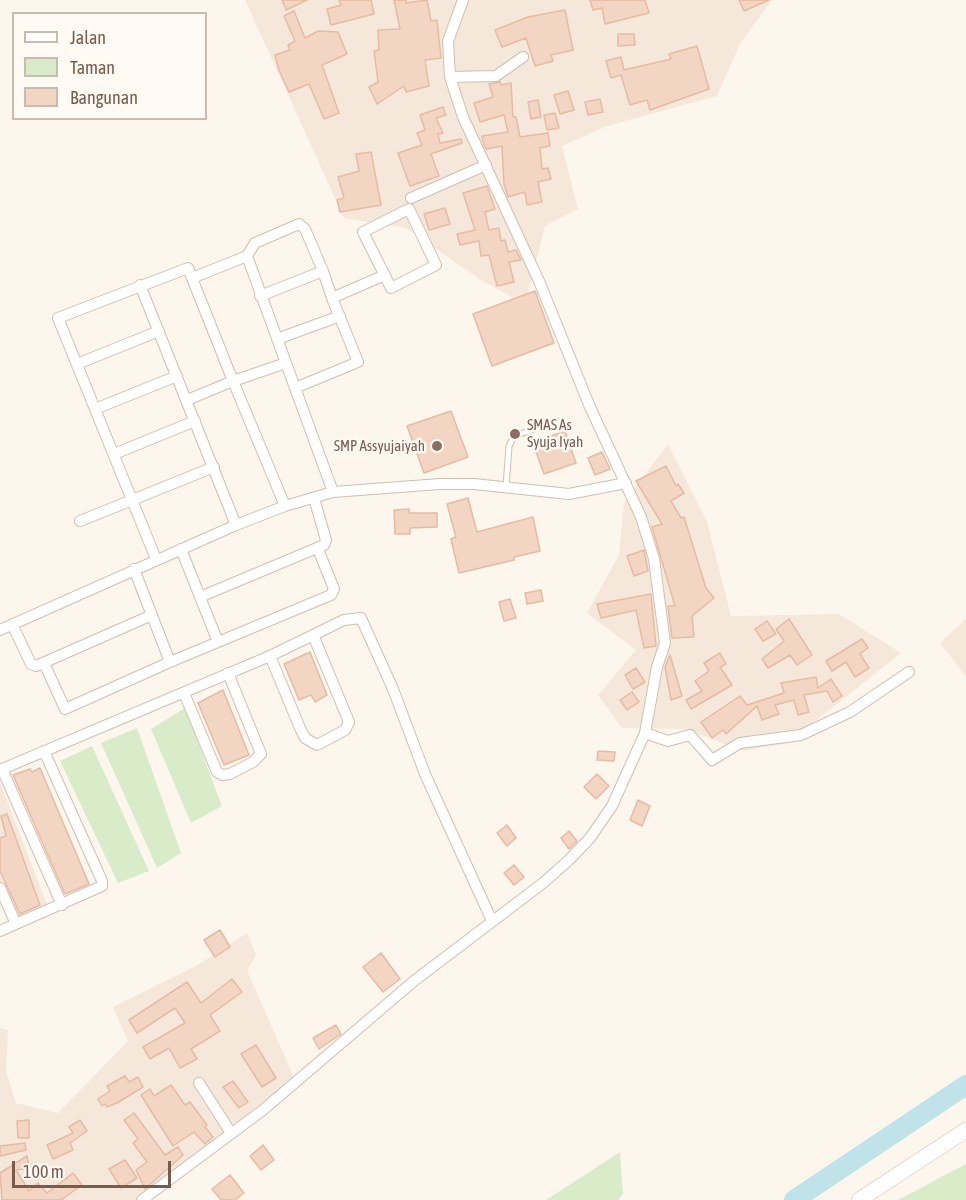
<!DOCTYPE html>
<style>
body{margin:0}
#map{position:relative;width:966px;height:1200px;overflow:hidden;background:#fdf6ec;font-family:"Asap Condensed",sans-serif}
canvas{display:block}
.legend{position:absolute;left:12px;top:12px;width:195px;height:108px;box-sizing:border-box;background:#fffaf3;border:2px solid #cabbb1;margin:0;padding:8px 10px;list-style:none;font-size:18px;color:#7a5c4d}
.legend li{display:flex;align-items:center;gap:12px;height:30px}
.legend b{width:30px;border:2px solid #cabbb1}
.scale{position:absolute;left:12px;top:1161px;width:159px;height:27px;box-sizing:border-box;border:3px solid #7a5c4d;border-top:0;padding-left:8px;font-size:18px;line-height:21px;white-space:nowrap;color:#7a5c4d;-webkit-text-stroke:4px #fffaf3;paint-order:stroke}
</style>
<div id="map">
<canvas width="966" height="1200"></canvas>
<ul class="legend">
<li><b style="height:8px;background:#fff"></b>Jalan</li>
<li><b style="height:16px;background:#d8ecc9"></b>Taman</li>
<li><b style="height:16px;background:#f3d5c3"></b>Bangunan</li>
</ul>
<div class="scale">100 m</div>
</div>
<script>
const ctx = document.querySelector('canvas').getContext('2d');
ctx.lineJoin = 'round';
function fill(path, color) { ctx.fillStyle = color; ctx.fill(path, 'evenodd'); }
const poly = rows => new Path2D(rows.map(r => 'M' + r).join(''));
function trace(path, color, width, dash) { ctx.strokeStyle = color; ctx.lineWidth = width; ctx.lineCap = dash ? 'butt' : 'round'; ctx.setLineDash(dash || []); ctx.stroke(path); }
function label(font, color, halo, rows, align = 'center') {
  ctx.font = font + ' "Asap Condensed",sans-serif'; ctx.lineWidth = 5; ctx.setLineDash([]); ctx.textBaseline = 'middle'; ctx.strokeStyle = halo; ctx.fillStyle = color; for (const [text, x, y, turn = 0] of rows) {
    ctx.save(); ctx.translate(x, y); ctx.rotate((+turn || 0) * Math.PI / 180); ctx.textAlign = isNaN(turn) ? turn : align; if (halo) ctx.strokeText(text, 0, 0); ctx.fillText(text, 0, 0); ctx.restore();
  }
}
const residential = poly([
 [245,0,772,0,740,44,717,96,604,127,562,146,578,209,545,226,525,304,481,280,406,228,344,218],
 [668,444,707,522,731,616,839,614,901,653,788,743,743,751,686,729,622,728,598,695,636,650,587,613,619,555,624,502],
 [966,619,966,677,940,643],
 [0,783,50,912,15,926,0,889],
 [247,933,256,955,247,970,294,1078,144,1194,142,1200,0,1200,0,1028,8,1030,6,1071,16,1103,58,1113,128,1041,113,1007,196,966]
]);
const green = poly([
 [185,708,222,806,191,823,151,729],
 [137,728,181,853,157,868,101,743],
 [92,746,149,871,118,883,60,761],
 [620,1152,623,1194,618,1200,546,1200],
 [966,1164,966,1200,898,1200]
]);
const river = poly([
 [794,1200,966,1085]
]);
const building = poly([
 [282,0,307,0,286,10,282,0],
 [339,0,371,0,374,14,331,25,327,9,341,5,339,0],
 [394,0,406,0,406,3,427,0,431,21,437,20,441,58,425,60,429,86,406,92,404,86,377,104,369,87,378,82,374,51,379,50,378,30,400,29,394,0],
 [590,0,645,0,649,13,605,24,602,8,593,10,590,0],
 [739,0,769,0,744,11,739,0],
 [565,10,573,50,551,55,553,61,535,66,526,38,502,47,495,30,528,17,565,10],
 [294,11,305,38,318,31,338,32,347,54,322,65,339,113,324,119,309,84,289,92,279,70,275,55,290,50,288,45,295,41,284,16,294,11],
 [618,34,634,34,635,45,618,46,618,34],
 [697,46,709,89,650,110,647,100,630,105,621,75,611,78,606,61,621,57,624,70,671,59,669,54,697,46],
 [500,82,501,85,511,83,513,117,516,117,520,137,548,133,550,146,540,148,542,169,548,168,551,179,538,182,542,202,527,205,525,192,508,197,504,184,502,146,486,149,483,142,482,136,508,132,504,115,480,122,474,103,493,97,489,84,500,82],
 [568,91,574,110,560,114,554,95,568,91],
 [600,99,603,112,588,115,585,102,600,99],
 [538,100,541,117,531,119,528,102,538,100],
 [443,107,446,115,436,118,443,133,438,134,440,143,461,139,462,143,431,154,439,176,410,186,398,153,422,145,417,133,425,130,420,115,443,107],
 [555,113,559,128,547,130,544,115,555,113],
 [371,152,381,205,340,212,337,200,344,198,338,177,359,171,356,154,371,152],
 [487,186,495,209,485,212,489,230,499,228,501,241,505,240,508,252,516,250,521,260,509,262,514,282,497,286,489,255,481,256,479,241,460,245,457,234,475,230,463,193,487,186],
 [445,208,450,224,429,230,424,214,445,208],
 [535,291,554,343,492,366,473,314,535,291],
 [451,411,468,457,424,473,407,426,451,411],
 [565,431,576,463,544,474,533,443,565,431],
 [602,452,610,469,595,475,588,458,602,452],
 [666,466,676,486,678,484,684,493,671,501,681,518,684,517,706,588,714,598,692,616,694,637,672,638,668,606,675,606,652,527,662,524,636,481,666,466],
 [468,498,477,532,533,517,540,551,514,557,514,560,459,573,451,539,456,537,447,504,468,498],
 [409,509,409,513,437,513,437,527,410,528,410,534,395,534,394,510,409,509],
 [644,550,648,571,634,576,627,556,644,550],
 [541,590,543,601,527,604,525,593,541,590],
 [651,594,656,646,644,648,636,610,601,618,597,604,651,594],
 [510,599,516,618,504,621,499,602,510,599],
 [789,619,812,655,797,665,790,655,768,668,762,659,784,641,776,629,789,619],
 [767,621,776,634,763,641,755,629,767,621],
 [862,639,868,648,860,654,869,668,855,677,846,662,832,671,826,661,862,639],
 [310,652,327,695,315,702,311,695,299,700,284,664,310,652],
 [720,653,726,664,720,667,732,685,691,709,686,700,702,691,695,681,709,671,704,663,720,653],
 [670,655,682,696,671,700,665,667,670,655],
 [636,668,645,682,633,689,625,675,636,668],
 [816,677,818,688,831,679,842,696,833,702,827,691,804,695,809,712,798,715,794,700,775,705,779,714,762,720,757,706,726,734,723,730,712,738,701,722,740,696,747,705,784,693,781,683,816,677],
 [223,690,249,755,224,765,198,703,223,690],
 [632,692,639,702,627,710,620,700,632,692],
 [598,751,615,752,614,761,597,760,598,751],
 [40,768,89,884,65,894,13,775,30,769,32,772,40,768],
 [597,774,609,786,596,799,584,787,597,774],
 [638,800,650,806,642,826,630,820,638,800],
 [7,814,40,905,20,914,0,871,0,838,6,836,1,816,7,814],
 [507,825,516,838,507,846,497,833,507,825],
 [569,831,577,841,569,849,561,838,569,831],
 [514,865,524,877,514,885,504,873,514,865],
 [220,930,230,947,215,957,204,940,220,930],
 [381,953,400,979,383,992,363,967,381,953],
 [232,979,242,992,210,1015,220,1031,191,1049,197,1059,180,1068,169,1048,150,1059,143,1047,185,1023,175,1008,137,1033,129,1020,187,982,201,1003,232,979],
 [336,1025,341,1034,319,1049,313,1038,336,1025],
 [256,1045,276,1078,262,1087,241,1054,256,1045],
 [125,1076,129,1082,138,1077,143,1087,117,1103,107,1107,105,1104,102,1106,98,1099,110,1091,107,1086,125,1076],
 [233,1081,248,1102,239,1108,223,1087,233,1081],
 [171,1085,185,1105,190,1102,207,1125,205,1127,213,1137,205,1144,194,1132,173,1146,141,1095,150,1089,154,1096,171,1085],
 [134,1113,165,1155,178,1147,183,1155,145,1189,136,1170,147,1162,133,1143,138,1139,124,1120,134,1113],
 [29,1120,29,1138,18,1138,17,1121,29,1120],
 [80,1120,87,1131,70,1143,73,1150,53,1159,47,1145,73,1133,69,1127,80,1120],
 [25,1143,26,1150,0,1156,0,1146,25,1143],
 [263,1145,274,1160,261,1170,250,1156,263,1145],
 [27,1156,29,1168,16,1170,29,1191,38,1183,47,1193,73,1173,82,1185,61,1200,2,1200,0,1173,27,1156],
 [125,1160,137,1178,121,1188,109,1169,125,1160],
 [230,1175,244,1193,235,1200,221,1200,212,1189,230,1175]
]);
const lane = poly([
 [506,487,509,446,514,436,558,421]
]);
const street = poly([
 [450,77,496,76,523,57],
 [411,198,486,165],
 [409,209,436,265,391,288,363,232,409,209],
 [323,271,305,229,299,224,255,243,247,256,333,492],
 [192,278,247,256],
 [140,285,236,525],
 [260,296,323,271,332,298,385,275],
 [277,339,340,316],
 [77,364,159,331],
 [295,388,358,362,332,298],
 [95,409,177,376],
 [114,454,195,421],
 [285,506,233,381,286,363],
 [80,521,214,467],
 [181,549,218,642],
 [156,559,58,318,188,268,233,381,187,400],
 [134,569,170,662,331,595,334,589,318,549],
 [200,597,324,545,326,540,314,498],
 [12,624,31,664,36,666,152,615],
 [0,630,236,525,285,506,333,492,440,484,474,484,569,494,626,483],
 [270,656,300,728,305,738,317,745,345,730,349,722,313,635],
 [44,663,65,709,170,662],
 [184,693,217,772,222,775,230,774,253,762,261,754,228,673],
 [645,733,668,741,690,735,712,760,740,743,801,735,850,712,909,672],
 [2,769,62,905],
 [0,770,270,656,344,620,361,618,393,689,425,774,492,921],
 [0,888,16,924],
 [0,931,102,886,102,881,44,751],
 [199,1083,231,1133],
 [142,1200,263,1110,414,981,543,883,569,860,590,838,612,806,645,733,657,667,665,643,654,559,641,517,590,407,539,281,463,117,450,77,448,41,463,0]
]);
const secondary = poly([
 [859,1200,966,1130]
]);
const markers = [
 [515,434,6,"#8d6e63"],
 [437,446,6,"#8d6e63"]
];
const educationNames = [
 ["SMAS As",527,425],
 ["Syuja Iyah",527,442],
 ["SMP Assyujaiyah",425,446,"right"]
];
fill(residential, '#f5e8da');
fill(green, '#d8ecc9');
trace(river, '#bfe3e8', 20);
fill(building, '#f3d5c3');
trace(building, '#e6bba3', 1.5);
trace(lane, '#d1beb0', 7);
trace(street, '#d1beb0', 12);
trace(secondary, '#d6c0b0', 16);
trace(lane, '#fff', 5);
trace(street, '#fff', 10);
trace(secondary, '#fff', 15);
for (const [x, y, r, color] of markers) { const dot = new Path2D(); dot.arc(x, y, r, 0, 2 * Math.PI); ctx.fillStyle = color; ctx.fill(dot); trace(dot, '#fffaf3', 2); }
label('15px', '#785e54', '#fffaf3', educationNames, 'left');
</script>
